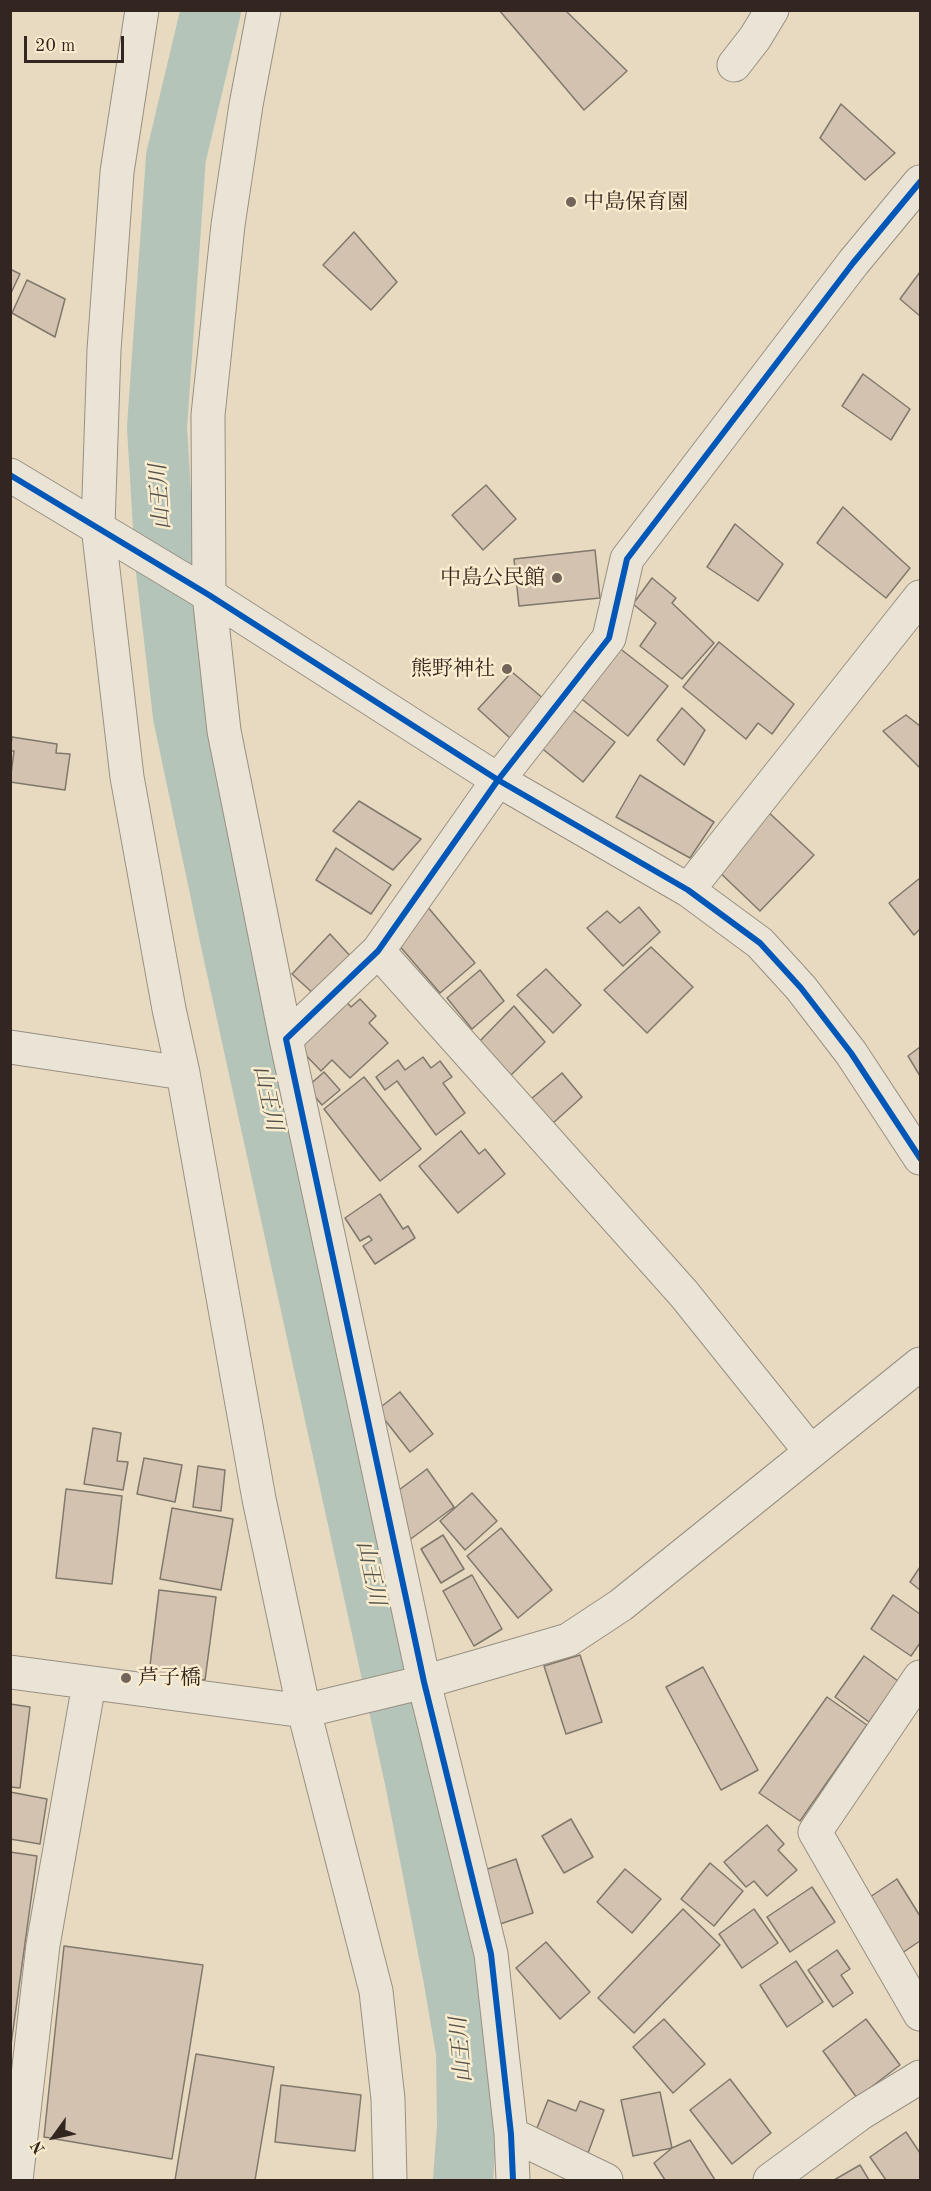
<!DOCTYPE html>
<meta charset="utf-8">
<style>
body{margin:0}
#map{position:relative;width:931px;height:2191px;overflow:hidden;background:#e7dac1;font-family:"Old Standard TT",serif}
canvas{display:block}
.frame{position:absolute;inset:0;border:12px solid #33251f;pointer-events:none}
.north{position:absolute;left:24px;top:2107px;width:60px;height:60px;-webkit-text-stroke:4px #f9ebcd;paint-order:stroke;rotate:237deg;font-size:16px;font-weight:700;line-height:24px;text-align:center;color:#33251f}
.north::after{content:'';display:block;margin:auto;width:21px;height:27px;background:#33251f;clip-path:polygon(50% 0,100% 100%,50% 72%,0 100%)}
.scale{position:absolute;left:24px;top:36px;width:100px;height:27px;box-sizing:border-box;border:3px solid #33251f;border-top:0;padding-left:8px;font-size:18px;line-height:21px;white-space:nowrap;color:#33251f;-webkit-text-stroke:4px #f9ebcd;paint-order:stroke}
</style>
<div id="map">
<canvas width="931" height="2191"></canvas>
<div class="frame"></div>
<div class="north">N</div>
<div class="scale">20 m</div>
</div>
<script>
const ctx = document.querySelector('canvas').getContext('2d');
ctx.lineJoin = 'round';
const poly = rows => new Path2D(rows.map(r => 'M' + r).join(''));
function trace(path, color, width, dash) { ctx.strokeStyle = color; ctx.lineWidth = width; ctx.lineCap = dash ? 'butt' : 'round'; ctx.setLineDash(dash || []); ctx.stroke(path); }
function fill(path, color) { ctx.fillStyle = color; ctx.fill(path, 'evenodd'); }
function label(font, color, halo, rows, align = 'center') {
  ctx.font = font + ' "Old Standard TT","Noto Serif JP",serif'; ctx.lineWidth = 5; ctx.setLineDash([]); ctx.textBaseline = 'middle'; ctx.strokeStyle = halo; ctx.fillStyle = color; for (const [text, x, y, turn = 0] of rows) {
    ctx.save(); ctx.translate(x, y); ctx.rotate((+turn || 0) * Math.PI / 180); ctx.textAlign = isNaN(turn) ? turn : align; if (halo) ctx.strokeText(text, 0, 0); ctx.fillText(text, 0, 0); ctx.restore();
  }
}
const river = poly([
 [211,10,176,157,157,427,165,562,183,716,232,948,415,1781,453,1976,466,2052,467,2126,463,2180]
]);
const building = poly([
 [499,10,565,10,627,71,584,110,499,10],
 [841,104,895,153,865,180,820,138,841,104],
 [354,232,397,282,371,310,323,265,354,232],
 [10,269,20,274,10,295,10,269],
 [920,272,920,316,900,299,920,272],
 [27,280,65,299,55,337,12,313,27,280],
 [863,374,910,409,891,440,842,406,863,374],
 [486,485,516,519,483,550,452,515,486,485],
 [843,507,910,568,886,598,817,543,843,507],
 [735,524,783,564,758,601,707,567,735,524],
 [595,550,600,598,519,606,514,559,595,550],
 [652,578,676,598,672,603,714,643,682,679,640,646,656,623,633,604,652,578],
 [719,642,794,704,772,734,758,723,746,739,683,687,719,642],
 [618,647,668,686,628,736,578,696,618,647],
 [512,672,545,700,510,738,478,709,512,672],
 [569,707,615,742,583,782,539,746,569,707],
 [682,708,705,730,684,765,657,740,682,708],
 [906,715,920,726,920,768,883,731,906,715],
 [12,737,57,744,56,753,70,754,65,790,10,782,14,751,10,751,12,737],
 [640,775,714,822,690,858,616,817,640,775],
 [359,801,421,839,393,870,333,831,359,801],
 [764,808,814,855,760,911,713,866,764,808],
 [336,848,391,885,371,914,316,880,336,848],
 [920,878,920,929,914,935,889,903,920,878],
 [426,905,475,963,440,993,391,936,426,905],
 [639,907,660,932,623,966,587,928,607,911,620,923,639,907],
 [330,934,353,959,316,996,292,974,330,934],
 [651,947,693,987,647,1033,604,990,651,947],
 [546,969,581,1005,553,1033,517,995,546,969],
 [480,970,504,1001,472,1029,447,998,480,970],
 [344,999,351,1007,360,999,376,1016,369,1023,388,1043,350,1078,332,1060,321,1071,296,1045,344,999],
 [514,1006,545,1042,511,1075,479,1042,514,1006],
 [920,1047,920,1076,908,1056,920,1047],
 [423,1057,431,1068,440,1061,452,1077,443,1083,465,1113,436,1135,397,1081,385,1090,376,1077,398,1060,405,1070,423,1057],
 [324,1072,340,1090,322,1105,307,1087,324,1072],
 [562,1073,582,1097,552,1124,531,1099,562,1073],
 [364,1077,421,1149,380,1181,324,1109,364,1077],
 [461,1131,479,1154,485,1149,505,1174,458,1213,419,1166,461,1131],
 [380,1194,403,1229,408,1226,415,1238,375,1264,363,1246,372,1240,369,1236,360,1241,345,1218,380,1194],
 [400,1392,433,1434,410,1452,377,1410,400,1392],
 [93,1428,121,1433,117,1461,128,1462,123,1490,84,1484,93,1428],
 [144,1458,182,1465,175,1502,137,1494,144,1458],
 [198,1466,225,1470,221,1511,193,1507,198,1466],
 [427,1469,454,1507,408,1541,395,1493,427,1469],
 [66,1489,122,1496,112,1584,56,1578,66,1489],
 [472,1493,497,1521,465,1550,440,1521,472,1493],
 [172,1508,233,1519,221,1590,160,1579,172,1508],
 [501,1528,552,1590,518,1618,467,1556,501,1528],
 [443,1535,464,1569,441,1583,421,1549,443,1535],
 [920,1567,920,1590,910,1582,920,1567],
 [472,1575,502,1629,474,1646,443,1591,472,1575],
 [159,1590,216,1597,205,1680,149,1674,159,1590],
 [893,1595,920,1614,920,1643,911,1656,871,1629,893,1595],
 [580,1655,602,1722,566,1734,544,1666,580,1655],
 [864,1656,898,1681,869,1722,835,1697,864,1656],
 [703,1667,758,1770,721,1790,666,1687,703,1667],
 [827,1697,867,1725,800,1821,759,1793,827,1697],
 [10,1704,30,1707,20,1788,10,1787,10,1704],
 [10,1792,47,1799,40,1844,10,1839,10,1792],
 [571,1819,593,1857,564,1873,542,1836,571,1819],
 [767,1825,784,1844,778,1850,797,1870,767,1896,754,1881,746,1887,724,1862,767,1825],
 [10,1852,37,1856,10,2052,10,1852],
 [516,1859,533,1913,500,1924,482,1871,516,1859],
 [710,1863,743,1891,714,1926,681,1899,710,1863],
 [625,1869,661,1899,632,1933,597,1902,625,1869],
 [897,1879,920,1916,920,1941,899,1955,864,1901,897,1879],
 [812,1887,835,1922,790,1952,767,1917,812,1887],
 [683,1909,720,1945,634,2033,598,1998,683,1909],
 [754,1909,778,1943,742,1968,719,1934,754,1909],
 [546,1942,590,1992,560,2019,516,1968,546,1942],
 [64,1946,203,1965,172,2159,44,2137,64,1946],
 [837,1950,850,1969,841,1975,853,1993,833,2007,808,1970,837,1950],
 [796,1961,823,2002,787,2027,760,1985,796,1961],
 [664,2019,705,2064,673,2093,633,2047,664,2019],
 [866,2019,900,2065,857,2098,823,2051,866,2019],
 [196,2054,274,2067,255,2180,175,2180,196,2054],
 [730,2079,771,2133,732,2164,690,2110,730,2079],
 [281,2085,361,2095,355,2151,275,2142,281,2085],
 [660,2092,672,2148,633,2156,621,2100,660,2092],
 [548,2100,576,2111,580,2101,604,2110,588,2153,535,2133,548,2100],
 [906,2132,920,2153,920,2180,886,2180,870,2157,906,2132],
 [690,2140,715,2180,665,2180,654,2163,672,2148,690,2140],
 [860,2165,869,2180,834,2180,860,2165]
]);
const minor = poly([
 [142,10,117,172,104,350,98,526,127,777,169,1009,183,1073,259,1499,304,1711,376,1991,388,2099,390,2180],
 [264,10,246,105,228,225,208,415,209,595,224,731,286,1039],
 [734,65,755,38,772,10],
 [10,475,209,595,498,780,688,890,760,943,801,988,851,1053,920,1158],
 [688,890,920,597],
 [378,951,684,1294,810,1451],
 [10,1047,183,1073],
 [10,1672,304,1711,424,1682,568,1640,621,1605,920,1364],
 [920,1677,815,1832,920,2014],
 [511,2134,606,2180],
 [16,2180,43,1945,89,1684],
 [513,2180,511,2134,491,1954,424,1682,286,1039,378,951,498,780,609,638,627,559,853,263,920,182],
 [770,2180,861,2113,920,2077]
]);
const cycleway = poly([
 [10,475,209,595,498,780,688,890,760,943,801,988,851,1053,920,1158],
 [513,2180,511,2134,491,1954,424,1682,286,1039,378,951,498,780,609,638,627,559,853,263,920,182]
]);
const markers = [
 [571,202,6,"#726458"],
 [557,578,6,"#726458"],
 [507,669,6,"#726458"],
 [126,1678,6,"#726458"]
];
const poiNames = [
 ["中島保育園",583,202],
 ["中島公民館",545,578,"right"],
 ["熊野神社",495,669,"right"],
 ["芦子橋",138,1678]
];
const waterNames = [
 ["山王川",161,497,-94],
 ["山王川",267,1098,78],
 ["山王川",370,1573,78],
 ["山王川",462,2050,-95]
];
trace(river, '#b5c4b9', 60);
fill(building, '#d3c2b0');
trace(building, '#81786c', 1.5);
trace(minor, '#999082', 35);
trace(minor, '#eae4d7', 33);
trace(cycleway, '#0057b8', 6);
for (const [x, y, r, color] of markers) { const dot = new Path2D(); dot.arc(x, y, r, 0, 2 * Math.PI); ctx.fillStyle = color; ctx.fill(dot); trace(dot, '#f9ebcd', 2); }
label('21px', '#33251f', '#f9ebcd', poiNames, 'left');
label('italic 22px', '#54524c', '#f9ebcd', waterNames);
</script>
